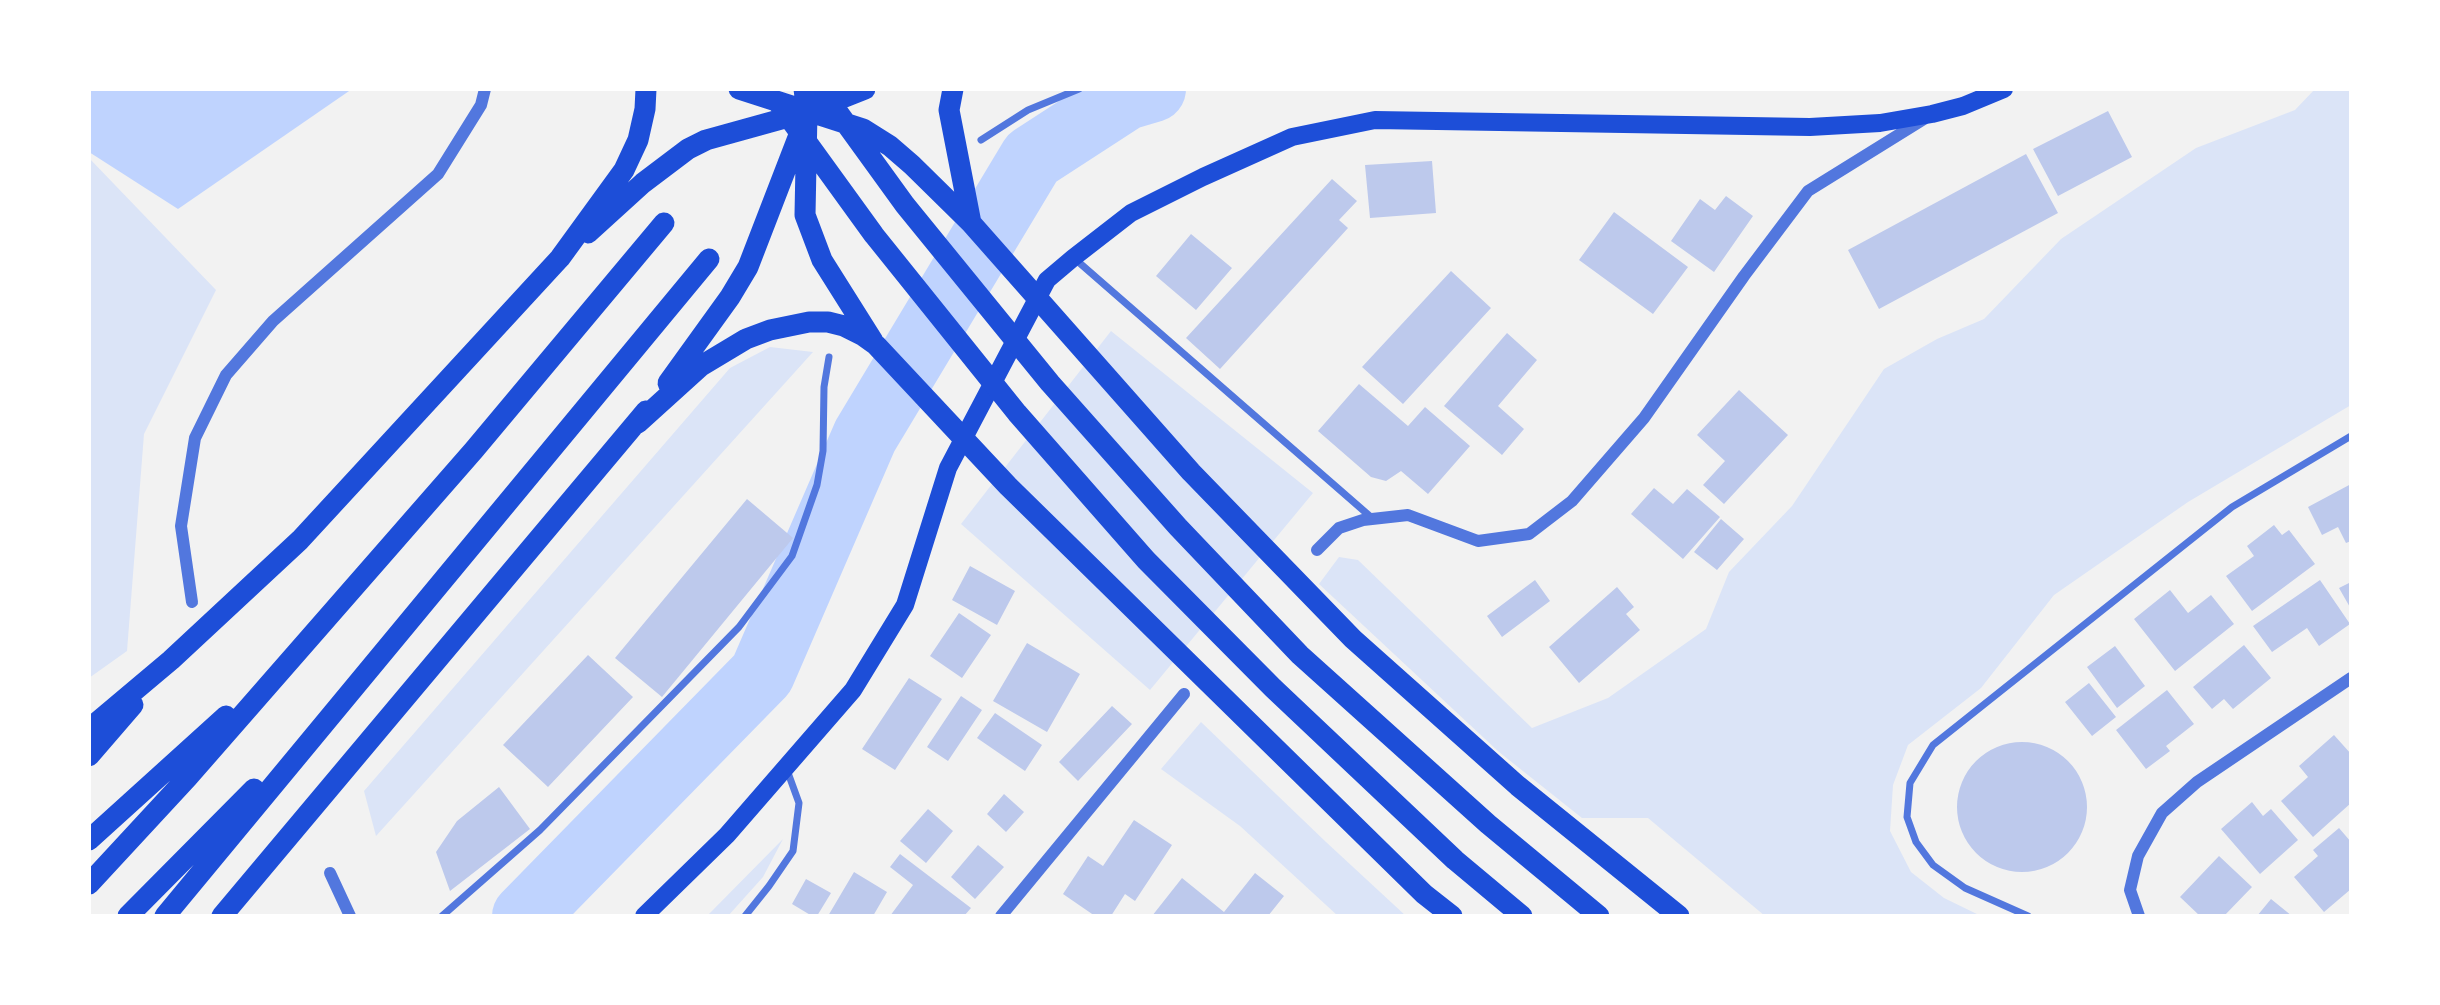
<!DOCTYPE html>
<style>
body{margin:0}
#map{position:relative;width:2440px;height:1005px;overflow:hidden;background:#f2f2f2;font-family:Arial,sans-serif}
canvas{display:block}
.frame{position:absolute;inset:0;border:91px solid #fff;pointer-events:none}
</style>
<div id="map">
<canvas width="2440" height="1005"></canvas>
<div class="frame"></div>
</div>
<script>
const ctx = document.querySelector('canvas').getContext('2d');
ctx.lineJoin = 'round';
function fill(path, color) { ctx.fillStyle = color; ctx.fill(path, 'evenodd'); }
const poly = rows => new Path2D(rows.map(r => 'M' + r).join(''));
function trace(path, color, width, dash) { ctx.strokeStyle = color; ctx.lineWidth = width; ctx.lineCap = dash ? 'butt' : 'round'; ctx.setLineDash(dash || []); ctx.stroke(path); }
const green = poly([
 [2315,89,2351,89,2351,405,2188,502,2054,595,1981,688,1908,745,1893,785,1890,831,1911,872,1944,898,1981,916,1765,916,1648,818,1582,818,1499,752,1319,584,1339,557,1358,560,1532,728,1608,698,1706,629,1729,572,1792,506,1884,369,1937,339,1984,319,2061,239,2196,148,2295,110],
 [89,158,216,290,144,434,127,651,89,678],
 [1111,331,1313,493,1150,690,961,524],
 [770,347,813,352,376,836,364,791,730,368],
 [1201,722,1326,842,1406,916,1338,916,1240,826,1161,769],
 [783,839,763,877,728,916,707,916]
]);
const water = poly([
 [89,89,352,89,178,209,89,152]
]);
const river = poly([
 [525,916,762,674,865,436,1032,158,1126,97,1153,89]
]);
const building = poly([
 [2108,111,2132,157,2058,196,2033,149],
 [2026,154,2058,213,1879,309,1848,250],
 [1432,161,1436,213,1370,218,1365,165],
 [1332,179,1357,201,1339,220,1348,228,1220,369,1186,338],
 [1726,196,1753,216,1714,272,1671,241,1700,199,1715,210],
 [1614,212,1688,267,1653,314,1579,260],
 [1191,234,1232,268,1196,310,1156,276],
 [1451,271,1491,308,1403,404,1362,367],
 [1507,333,1537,360,1498,406,1524,429,1502,455,1444,406],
 [1359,384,1408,426,1425,407,1470,446,1428,494,1401,471,1386,481,1371,477,1318,431],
 [1739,390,1788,435,1724,504,1703,485,1725,461,1697,435],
 [2351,484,2351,541,2346,543,2338,527,2322,535,2308,507],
 [1654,488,1673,504,1687,489,1720,517,1683,559,1631,514],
 [747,499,793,538,662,697,615,658],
 [1721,519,1744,539,1717,570,1694,552],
 [2274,525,2282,535,2289,530,2315,564,2252,611,2226,576,2254,556,2247,546],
 [970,566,1015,591,997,625,952,600],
 [1535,580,1550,601,1502,637,1487,616],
 [2320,580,2350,624,2319,646,2307,628,2272,652,2253,626],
 [2351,582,2351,609,2339,588],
 [1617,587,1634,607,1626,614,1640,630,1579,683,1549,647],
 [2170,590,2188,613,2211,595,2234,624,2175,671,2134,619],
 [959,613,991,635,962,678,930,656],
 [1027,643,1080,674,1047,732,993,701],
 [2244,645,2271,678,2233,709,2224,699,2212,709,2193,687],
 [2115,646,2145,686,2117,708,2087,667],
 [588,655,633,697,548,787,503,745],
 [909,678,942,699,895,770,862,749],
 [2089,683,2116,717,2092,736,2065,702],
 [2167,690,2194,724,2166,746,2170,751,2146,769,2116,730],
 [961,696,982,710,948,761,927,747],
 [1112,706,1132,724,1078,781,1059,762],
 [995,713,1042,745,1025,771,977,738],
 [2334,735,2351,754,2351,803,2313,837,2281,801,2308,777,2299,766],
 '1957 807a65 65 0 1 1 130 0a65 65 0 1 1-130 0Z',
 [499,787,530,829,450,891,436,852,457,821],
 [1004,794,1024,812,1006,832,987,814],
 [2252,802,2263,816,2271,809,2298,840,2260,874,2221,829],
 [928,809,953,831,926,863,900,841],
 [1134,820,1172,845,1135,901,1125,894,1111,916,1095,916,1063,894,1088,856,1103,866],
 [2339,828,2351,842,2351,889,2324,912,2294,877,2318,856,2313,850],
 [978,845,1004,867,975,899,951,877],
 [900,854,971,908,964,916,890,916,913,885,890,867],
 [2219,856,2252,887,2224,916,2200,916,2180,897],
 [854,872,887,892,873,916,828,916],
 [1255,873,1284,896,1268,916,1152,916,1182,878,1224,912],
 [806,879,831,893,817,916,812,916,792,904],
 [2271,899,2292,916,2257,916]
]);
const minor = poly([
 [981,140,1028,110,1079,89],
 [1075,259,1372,518],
 [442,916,540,830,739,627,792,556,817,485,823,451,824,387,829,357],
 [745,916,769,886,793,851,799,803,787,770],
 [2028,916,1965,888,1933,865,1916,842,1907,817,1910,783,1933,745,2232,507,2351,436]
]);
const tertiary = poly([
 [1317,550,1339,528,1363,520,1408,515,1478,541,1529,534,1572,501,1644,418,1744,276,1808,191,1924,119],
 [192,602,181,526,195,438,226,375,273,321,438,174,481,105,485,89],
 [330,873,350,916],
 [1001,916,1184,694],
 [2139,916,2130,890,2138,856,2162,813,2197,782,2351,678]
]);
const primary = poly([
 [644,916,727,835,853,690,905,605,948,468,1047,280,1073,258,1131,213,1203,177,1292,137,1375,120,1810,127,1880,123,1932,114,1963,106,2004,89]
]);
const motorway = poly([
 [739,89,863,129,890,146,912,165,971,223,1191,472,1353,639,1518,786,1679,916],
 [804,89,807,112,805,215,822,260,873,341],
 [821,89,905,205,1050,383,1178,527,1300,655,1488,824,1599,916],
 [953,89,949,110,971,223],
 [777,101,874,235,1017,413,1146,560,1273,688,1455,860,1522,916],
 [588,233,643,183,688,149,706,140,807,112,865,89],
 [668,383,730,297,748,267,804,122],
 [638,423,701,366,746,339,770,330,809,322,828,322,844,326,862,335,876,345,1008,486,1424,894,1452,916],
 [89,729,171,660,300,540,560,258,624,170,638,140,645,109,646,89],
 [89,756,133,705],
 [89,840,226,716],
 [89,884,188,777,474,450,664,223],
 [128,916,254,789],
 [165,916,709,259],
 [222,916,646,411]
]);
fill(green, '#dbe4f7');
fill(water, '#bfd3fe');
trace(river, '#bfd3fe', 66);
fill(building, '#bdc9ec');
trace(minor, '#5277de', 7);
trace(tertiary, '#5277de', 12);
trace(primary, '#1d4ed8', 18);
trace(motorway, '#1d4ed8', 21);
</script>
